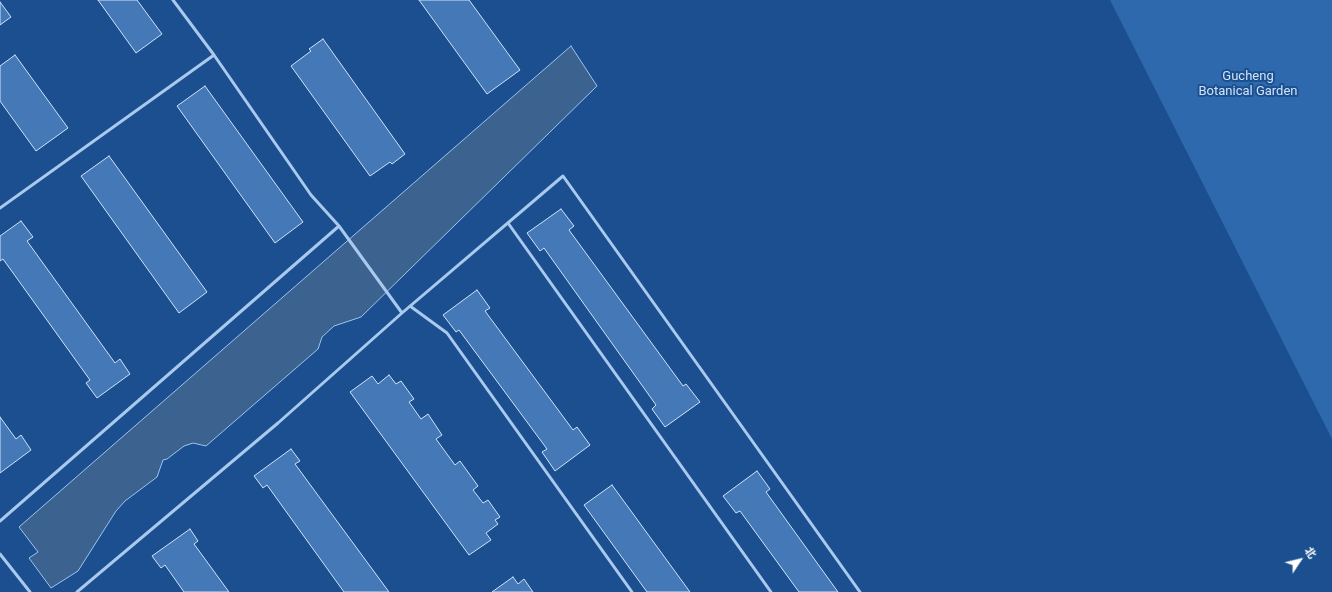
<!DOCTYPE html>
<meta charset="utf-8">
<style>
body{margin:0}
#map{position:relative;width:1332px;height:592px;overflow:hidden;background:#1b4f8f;font-family:Roboto,"Noto Sans SC",sans-serif}
canvas{display:block}
.north{position:absolute;left:1280px;top:540px;width:40px;height:40px;-webkit-text-stroke:3px #1b4f8f;paint-order:stroke;rotate:55deg;font-size:11px;font-weight:700;line-height:16px;text-align:center;color:#fff}
.north::after{content:'';display:block;margin:auto;width:14px;height:18px;background:#fff;clip-path:polygon(50% 0,100% 100%,50% 72%,0 100%)}
</style>
<div id="map">
<canvas width="1332" height="592"></canvas>
<div class="north">北</div>
</div>
<script>
const ctx = document.querySelector('canvas').getContext('2d');
ctx.lineJoin = 'round';
function fill(path, color) { ctx.fillStyle = color; ctx.fill(path, 'evenodd'); }
const poly = rows => new Path2D(rows.map(r => 'M' + r).join(''));
function trace(path, color, width, dash) { ctx.strokeStyle = color; ctx.lineWidth = width; ctx.lineCap = dash ? 'butt' : 'round'; ctx.setLineDash(dash || []); ctx.stroke(path); }
function label(font, color, halo, rows, align = 'center') {
  ctx.font = font + ' Roboto,sans-serif'; ctx.lineWidth = 4; ctx.setLineDash([]); ctx.textBaseline = 'middle'; ctx.strokeStyle = halo; ctx.fillStyle = color; for (const [text, x, y, turn = 0] of rows) {
    ctx.save(); ctx.translate(x, y); ctx.rotate((+turn || 0) * Math.PI / 180); ctx.textAlign = isNaN(turn) ? turn : align; if (halo) ctx.strokeText(text, 0, 0); ctx.fillText(text, 0, 0); ctx.restore();
  }
}
const green = poly([
 [1110,0,1332,0,1332,439]
]);
const water = poly([
 [571,46,597,86,361,317,334,326,322,337,318,349,206,446,193,443,184,446,167,459,163,460,157,477,125,501,116,511,78,571,51,588,29,558,38,552,19,527,571,46]
]);
const building = poly([
 [98,0,137,0,162,34,136,53,98,0],
 [419,0,469,0,520,70,487,94,419,0],
 [0,2,11,17,0,25,0,2],
 [323,39,405,154,392,164,390,162,370,176,291,66,311,51,309,49,323,39],
 [15,55,68,128,36,151,0,101,0,66,15,55],
 [205,86,303,222,275,243,177,106,205,86],
 [109,156,207,292,179,313,81,176,109,156],
 [561,209,574,226,569,230,683,386,686,384,700,402,665,427,652,409,656,405,544,248,540,251,527,233,561,209],
 [21,221,33,237,27,241,115,363,120,359,130,374,97,398,86,383,90,380,3,259,0,261,0,236,21,221],
 [477,290,490,308,485,311,573,430,577,427,590,445,555,471,542,452,547,449,459,330,456,332,443,315,477,290],
 [389,375,396,384,401,381,414,399,409,402,421,419,428,414,442,435,436,439,455,465,460,461,478,486,473,490,483,503,488,500,500,517,495,520,498,524,486,533,491,540,469,555,350,392,372,376,378,384,389,375],
 [0,417,16,439,21,435,31,450,0,473,0,417],
 [291,449,300,461,295,464,389,592,344,592,267,485,263,488,254,476,291,449],
 [757,471,770,489,766,492,838,592,799,592,740,511,736,513,723,496,757,471],
 [612,485,690,592,647,592,584,505,612,485],
 [190,529,198,541,194,544,229,592,184,592,165,565,161,568,152,556,190,529],
 [513,577,518,584,524,579,533,592,492,592,513,577]
]);
const lane = poly([
 [173,0,214,55],
 [0,208,214,55,311,195,339,226],
 [508,223,771,592],
 [410,306,447,333,632,592],
 [0,521,339,226,402,313],
 [0,554,30,592],
 [77,592,278,423,402,313,563,176,860,592]
]);
const parkNames = [
 ["Gucheng",1248,77],
 ["Botanical Garden",1248,92]
];
fill(green, '#2e69ad');
fill(water, '#3c6290');
trace(water, '#9cc4f0', 1);
fill(building, '#4478b7');
trace(building, '#cfe3fa', 1);
trace(lane, '#a9c9ee', 3);
label('13px', '#cfe3fa', '#1b4f8f', parkNames);
</script>
